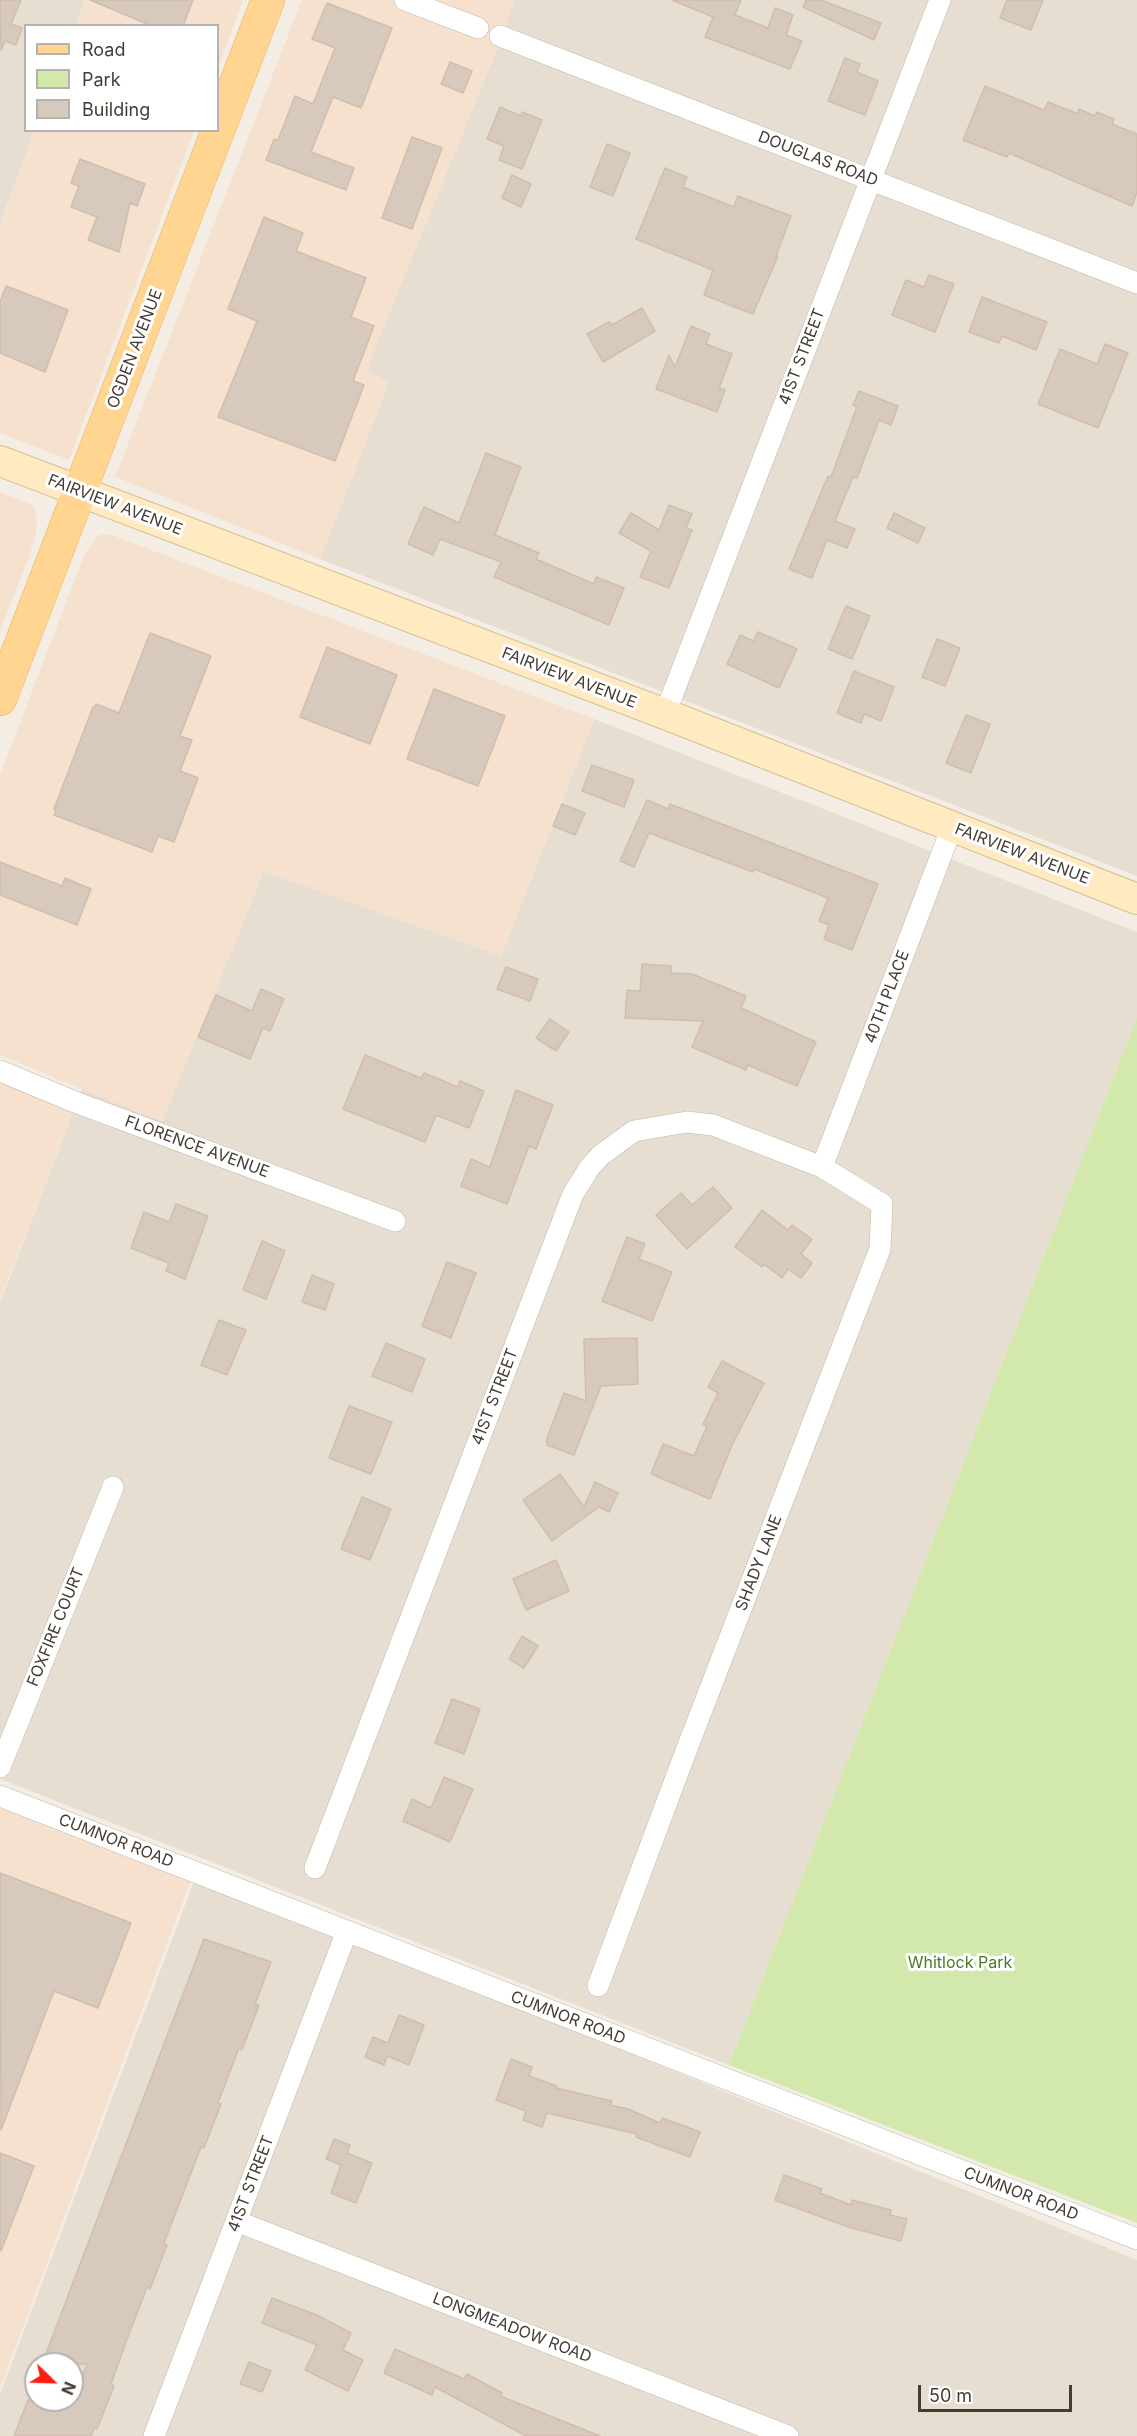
<!DOCTYPE html>
<style>
body{margin:0}
#map{position:relative;width:1137px;height:2436px;overflow:hidden;background:#f3ede4;font-family:Inter,sans-serif}
canvas{display:block}
.legend{position:absolute;left:24px;top:24px;width:195px;height:108px;box-sizing:border-box;background:#fff;border:2px solid #b5b1ae;margin:0;padding:8px 10px;list-style:none;font-size:18px;color:#453d34}
.legend li{display:flex;align-items:center;gap:12px;height:30px}
.legend b{width:30px;border:2px solid #b5b1ae}
.north{position:absolute;left:24px;top:2352px;width:60px;height:60px;box-sizing:border-box;background:#fff;border:2px solid #b5b1ae;border-radius:50%;rotate:113deg;font-size:16px;font-weight:700;line-height:24px;text-align:center;color:#453d34}
.north::after{content:'';display:block;margin:auto;width:21px;height:27px;background:#fe1c10;clip-path:polygon(50% 0,100% 100%,50% 72%,0 100%)}
.scale{position:absolute;left:918px;top:2385px;width:154px;height:27px;box-sizing:border-box;border:3px solid #453d34;border-top:0;padding-left:8px;font-size:18px;line-height:21px;white-space:nowrap;color:#453d34;-webkit-text-stroke:4px #fff;paint-order:stroke}
</style>
<div id="map">
<canvas width="1137" height="2436"></canvas>
<ul class="legend">
<li><b style="height:8px;background:#ffd591"></b>Road</li>
<li><b style="height:16px;background:#d3e8ac"></b>Park</li>
<li><b style="height:16px;background:#d7cabd"></b>Building</li>
</ul>
<div class="north">N</div>
<div class="scale">50 m</div>
</div>
<script>
const ctx = document.querySelector('canvas').getContext('2d');
ctx.lineJoin = 'round';
function fill(path, color) { ctx.fillStyle = color; ctx.fill(path, 'evenodd'); }
const poly = rows => new Path2D(rows.map(r => 'M' + r).join(''));
function trace(path, color, width, dash) { ctx.strokeStyle = color; ctx.lineWidth = width; ctx.lineCap = dash ? 'butt' : 'round'; ctx.setLineDash(dash || []); ctx.stroke(path); }
function label(font, color, halo, rows, align = 'center') {
  ctx.font = font + ' Inter,sans-serif'; ctx.lineWidth = 6; ctx.setLineDash([]); ctx.textBaseline = 'middle'; ctx.strokeStyle = halo; ctx.fillStyle = color; for (const [text, x, y, turn = 0] of rows) {
    ctx.save(); ctx.translate(x, y); ctx.rotate((+turn || 0) * Math.PI / 180); ctx.textAlign = isNaN(turn) ? turn : align; if (halo) ctx.strokeText(text, 0, 0); ctx.fillText(text, 0, 0); ctx.restore();
  }
}
const residential = poly([
 [0,0,85,0,76,25,26,26,26,130,35,131,0,223],
 [514,0,1137,0,1137,876,320,559,389,382,365,371,495,54],
 [594,719,1137,932,1137,1017,729,2065,0,1779,0,1303,82,1089,162,1121,264,871,501,956],
 [196,1876,1137,2260,1137,2436,0,2436,0,2394],
 [36,2364,72,2364,72,2400,36,2400]
]);
const commercial = poly([
 [85,0,243,0,218,68,218,26,76,26],
 [302,0,514,0,495,54,366,371,389,382,320,559,115,477],
 [35,131,194,131,69,460,0,433,0,223],
 [0,492,30,504,35,509,37,519,36,533,28,560,0,631],
 [109,534,594,719,501,956,264,871,162,1122,0,1055,0,775,85,553,99,535],
 [0,1082,74,1110,0,1300],
 [0,1796,194,1872,0,2388]
]);
const green = poly([
 [1137,1017,1137,2223,729,2065]
]);
const building = poly([
 [0,0,21,0,11,24,22,28,16,45,5,41,1,50,0,0],
 [90,0,193,0,183,26,152,26,90,0],
 [672,0,741,0,735,15,768,28,775,8,793,15,786,35,802,41,790,69,705,37,713,17,672,0],
 [806,0,821,0,881,23,874,40,803,7,806,0],
 [1007,0,1043,0,1031,30,1000,18,1007,0],
 [327,3,392,28,361,108,333,97,311,152,354,168,346,190,266,160,274,139,278,140,295,96,313,104,335,48,312,39,327,3],
 [845,58,860,64,857,72,878,81,865,115,828,101,845,58],
 [450,62,472,71,463,93,441,84,450,62],
 [985,86,1044,110,1048,102,1078,114,1079,109,1095,116,1097,112,1114,119,1112,124,1137,134,1137,192,1132,206,1009,153,1007,157,963,140,985,86],
 [500,107,521,116,522,112,542,120,522,169,499,160,504,146,487,139,500,107],
 [412,137,442,148,412,229,382,218,412,137],
 [607,144,630,153,613,196,590,187,607,144],
 [80,159,145,184,137,206,130,203,119,252,88,240,97,217,71,207,79,186,71,183,80,159],
 [665,168,687,177,683,187,734,207,738,196,791,216,776,256,778,256,753,314,704,295,713,270,636,239,665,168],
 [512,175,531,184,521,207,502,198,512,175],
 [264,217,303,233,296,251,366,278,351,317,374,326,353,381,364,385,335,461,218,417,257,321,228,309,264,217],
 [929,275,954,284,935,332,892,315,906,280,924,287,929,275],
 [6,286,68,310,45,372,0,353,0,302,6,286],
 [982,297,1047,322,1036,350,1002,336,999,343,969,332,982,297],
 [642,308,655,331,603,362,587,334,609,322,612,325,642,308],
 [691,326,710,334,706,344,732,354,719,388,725,390,717,412,656,389,669,355,675,367,691,326],
 [1105,344,1128,353,1098,428,1038,404,1060,349,1097,364,1105,344],
 [859,391,898,406,891,425,879,420,857,478,853,477,835,521,855,529,847,548,827,540,812,578,789,569,828,476,831,477,857,407,853,405,859,391],
 [486,453,521,467,495,535,539,553,536,559,594,584,596,577,624,588,609,625,494,577,501,562,440,539,433,555,408,544,424,507,459,523,486,453],
 [669,505,692,514,686,528,692,530,669,588,640,577,651,551,619,533,631,513,659,530,669,505],
 [894,513,925,528,918,543,887,528,894,513],
 [846,606,870,616,852,659,828,649,846,606],
 [758,632,797,649,779,688,727,664,740,635,754,641,758,632],
 [150,633,211,656,180,736,192,740,180,771,198,778,174,842,158,836,152,852,54,815,56,810,54,809,93,707,95,707,96,704,119,713,150,633],
 [937,639,960,648,945,686,922,677,937,639],
 [327,647,397,675,370,744,300,717,327,647],
 [854,671,894,687,881,721,864,714,861,723,837,713,854,671],
 [434,689,505,716,478,786,407,759,434,689],
 [966,715,990,724,971,773,946,763,966,715],
 [592,765,634,780,624,807,582,791,592,765],
 [647,800,668,809,670,804,878,884,852,950,824,939,829,925,819,921,828,898,754,869,753,872,649,833,634,867,620,861,647,800],
 [562,804,585,813,575,835,553,826,562,804],
 [0,862,62,886,65,878,91,889,77,925,0,895,0,862],
 [642,964,671,966,671,973,692,974,746,996,741,1008,816,1042,797,1086,748,1065,746,1070,692,1047,703,1021,625,1018,627,990,640,991,642,964],
 [506,967,538,979,530,1001,497,989,506,967],
 [261,989,284,999,270,1031,263,1028,250,1059,198,1037,216,995,252,1011,261,989],
 [550,1019,569,1032,556,1051,536,1038,550,1019],
 [365,1055,421,1078,424,1073,458,1087,460,1081,484,1091,469,1128,436,1115,425,1142,343,1109,365,1055],
 [516,1090,553,1105,536,1149,529,1146,507,1204,461,1186,471,1159,490,1167,516,1090],
 [713,1187,732,1208,687,1249,656,1215,681,1193,692,1205,713,1187],
 [176,1204,208,1216,185,1279,166,1271,169,1263,131,1248,144,1212,169,1222,176,1204],
 [762,1210,788,1230,792,1225,812,1239,801,1254,812,1263,801,1278,788,1269,782,1278,764,1264,762,1267,735,1247,762,1210],
 [627,1237,645,1244,639,1259,672,1272,652,1321,602,1301,627,1237],
 [262,1241,285,1251,266,1299,243,1290,262,1241],
 [447,1262,476,1273,451,1338,422,1326,447,1262],
 [312,1275,334,1284,325,1310,302,1302,312,1275],
 [219,1320,246,1330,227,1375,201,1365,219,1320],
 [637,1338,638,1384,601,1386,574,1455,547,1445,547,1438,564,1393,586,1401,584,1339,637,1338],
 [386,1343,425,1359,412,1392,372,1376,386,1343],
 [722,1361,764,1383,732,1445,710,1499,651,1474,663,1444,694,1456,707,1426,703,1424,718,1393,708,1387,722,1361],
 [349,1406,392,1422,371,1474,329,1458,349,1406],
 [560,1474,584,1507,595,1482,618,1493,609,1512,599,1507,552,1541,523,1500,560,1474],
 [362,1497,391,1509,370,1560,341,1549,362,1497],
 [556,1560,569,1591,526,1610,513,1579,556,1560],
 [522,1636,538,1646,524,1668,509,1659,522,1636],
 [452,1699,480,1709,464,1754,435,1743,452,1699],
 [444,1777,473,1789,450,1842,403,1821,412,1799,431,1808,444,1777],
 [0,1873,131,1923,98,2008,54,1991,1,2130,0,1873],
 [204,1939,271,1962,255,2004,259,2005,242,2050,239,2048,218,2103,221,2104,204,2148,201,2147,164,2243,167,2245,150,2289,147,2287,126,2342,111,2384,114,2386,97,2429,94,2428,91,2436,14,2436,28,2400,74,2400,87,2364,42,2364,204,1939],
 [399,2015,424,2025,409,2065,387,2056,384,2065,365,2057,373,2037,388,2043,399,2015],
 [511,2059,532,2067,529,2076,557,2086,556,2088,612,2101,610,2105,628,2109,660,2123,662,2118,700,2132,690,2157,636,2137,637,2134,547,2113,542,2127,523,2120,526,2111,496,2100,511,2059],
 [334,2139,350,2145,347,2153,372,2163,356,2203,331,2193,341,2165,326,2159,334,2139],
 [0,2153,34,2166,1,2251,0,2250,0,2153],
 [784,2175,822,2189,820,2193,851,2205,852,2200,891,2210,890,2215,907,2219,901,2241,848,2227,775,2200,784,2175],
 [272,2298,317,2315,351,2333,343,2350,363,2360,348,2391,305,2370,317,2345,262,2323,272,2298],
 [395,2349,464,2379,467,2374,502,2393,500,2396,600,2436,526,2436,435,2387,432,2395,384,2373,395,2349],
 [249,2362,271,2371,262,2392,240,2384,249,2362]
]);
const street = poly([
 [405,0,478,28],
 [500,36,1137,283],
 [665,714,940,0],
 [0,1071,75,1102,395,1221],
 [822,1167,952,827],
 [0,1767,113,1487],
 [0,1796,1137,2239],
 [315,1868,573,1194,590,1167,601,1155,634,1131,687,1122,713,1125,822,1167,882,1204,880,1249,686,1751,598,1986],
 [236,2221,788,2436],
 [154,2436,347,1931]
]);
const secondary = poly([
 [0,461,665,714,1137,899]
]);
const primary = poly([
 [0,699,268,0]
]);
const streetNames = [
 ["DOUGLAS ROAD",818,159,21],
 ["OGDEN AVENUE",135,349,-69],
 ["41ST STREET",802,357,-69],
 ["FAIRVIEW AVENUE",115,505,21],
 ["FAIRVIEW AVENUE",569,678,21],
 ["FAIRVIEW AVENUE",1022,854,21],
 ["40TH PLACE",887,997,-69],
 ["FLORENCE AVENUE",197,1147,20],
 ["41ST STREET",495,1397,-69],
 ["SHADY LANE",759,1563,-69],
 ["FOXFIRE COURT",56,1627,-68],
 ["CUMNOR ROAD",116,1841,21],
 ["CUMNOR ROAD",568,2018,21],
 ["41ST STREET",251,2184,-69],
 ["CUMNOR ROAD",1021,2194,21],
 ["LONGMEADOW ROAD",512,2328,21]
];
const parkNames = [
 ["Whitlock Park",960,1963]
];
fill(residential, '#e7ded2');
fill(commercial, '#f6e1cf');
fill(green, '#d3e8ac');
fill(building, '#d7cabd');
trace(building, '#cfbead', 1.5);
trace(street, '#c1b7aa', 22);
trace(secondary, '#d7bf95', 32);
trace(primary, '#e6b05f', 34);
trace(street, '#fff', 21);
trace(secondary, '#ffeac2', 30);
trace(primary, '#ffd591', 33);
label('16px', '#453d34', '#fff', streetNames);
label('16px', '#4d7826', '#fff', parkNames);
</script>
